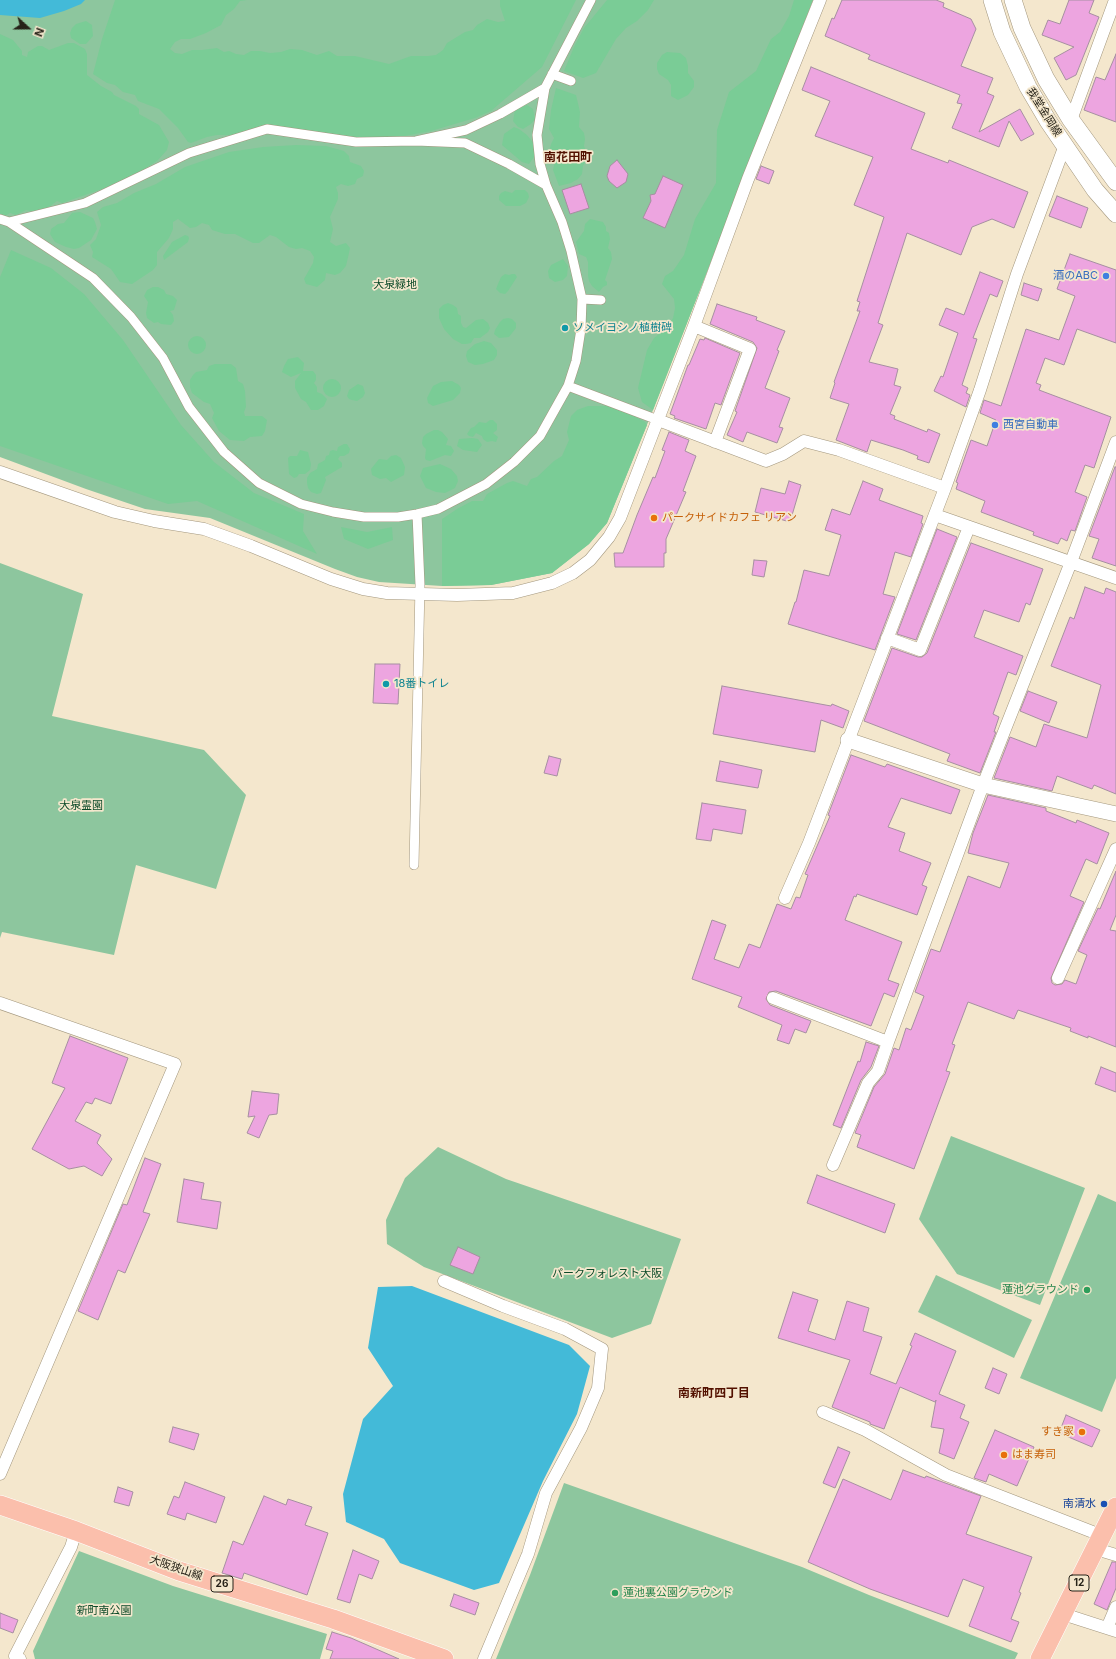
<!DOCTYPE html>
<meta charset="utf-8">
<style>
body{margin:0}
#map{position:relative;width:1116px;height:1659px;overflow:hidden;background:#f4e7cd;font-family:Inter,sans-serif}
canvas{display:block}
.north{position:absolute;left:8px;top:8px;width:40px;height:40px;-webkit-text-stroke:3px #f4e7cd;paint-order:stroke;rotate:111deg;font-size:11px;font-weight:700;line-height:16px;text-align:center;color:#262218}
.north::after{content:'';display:block;margin:auto;width:14px;height:18px;background:#262218;clip-path:polygon(50% 0,100% 100%,50% 72%,0 100%)}
</style>
<div id="map">
<canvas width="1116" height="1659"></canvas>
<div class="north">N</div>
</div>
<script>
const ctx = document.querySelector('canvas').getContext('2d');
ctx.lineJoin = 'round';
function fill(path, color) { ctx.fillStyle = color; ctx.fill(path, 'evenodd'); }
const poly = rows => new Path2D(rows.map(r => 'M' + r).join(''));
function trace(path, color, width, dash) { ctx.strokeStyle = color; ctx.lineWidth = width; ctx.lineCap = dash ? 'butt' : 'round'; ctx.setLineDash(dash || []); ctx.stroke(path); }
function label(font, color, halo, rows, align = 'center') {
  ctx.font = font + ' Inter,"Noto Sans JP",sans-serif'; ctx.lineWidth = 3.5; ctx.setLineDash([]); ctx.textBaseline = 'middle'; ctx.strokeStyle = halo; ctx.fillStyle = color; for (const [text, x, y, turn = 0] of rows) {
    ctx.save(); ctx.translate(x, y); ctx.rotate((+turn || 0) * Math.PI / 180); ctx.textAlign = isNaN(turn) ? turn : align; if (halo) ctx.strokeText(text, 0, 0); ctx.fillText(text, 0, 0); ctx.restore();
  }
}
const green = poly([
 [0,0,813,0,653,410,607,523,589,544,552,573,491,585,442,586,379,582,357,577,335,569,210,518,145,509,86,489,0,457],
 [0,563,83,594,52,716,204,750,246,795,216,889,136,865,114,955,2,932,0,938],
 [951,1136,1085,1188,1040,1305,957,1274,919,1219],
 [438,1147,506,1179,681,1239,651,1324,612,1338,424,1267,387,1244,386,1220,405,1178],
 [1098,1194,1116,1202,1116,1378,1102,1412,1020,1378],
 [936,1275,1032,1320,1014,1358,918,1312],
 [564,1483,802,1567,869,1595,1018,1653,1015,1659,496,1659,530,1575],
 [79,1551,173,1586,327,1634,320,1659,35,1659,33,1651]
]);
const forest = poly([
 [115,0,247,0,240,1,234,9,226,15,221,25,206,33,190,39,181,39,175,42,170,49,175,53,182,54,192,50,202,50,217,48,224,52,229,51,236,54,244,55,251,51,260,51,270,53,281,52,290,49,302,50,317,55,329,51,337,56,355,56,389,64,411,56,428,56,436,55,443,50,447,43,465,32,473,30,477,25,487,19,498,22,505,21,500,6,500,0,576,0,542,67,491,111,475,118,431,131,399,137,366,138,297,131,236,135,217,135,207,137,191,143,188,142,178,128,159,109,138,101,135,95,123,92,115,85,107,83,93,74,102,39],
 [607,0,654,0,648,10,637,21,626,28,616,39,596,73,583,78,564,71,574,47,584,28],
 [794,0,813,0,653,410,642,402,638,388,647,350,654,338,669,326,673,318,675,308,674,299,662,284,665,276,673,271,684,255,695,219,716,183,717,130,729,92,756,71,771,39,780,32,789,16],
 [86,21,92,25,93,36,86,44,80,44,71,38,70,33,72,28,76,24],
 [0,34,13,40,22,51,22,55,27,57,28,52,38,46,42,46,49,50,68,43,74,43,85,49,87,54,87,75,101,86,112,92,114,95,136,106,139,109,139,114,159,125,169,142,167,150,158,160,143,170,108,187,62,203,57,201,46,209,34,212,26,210,16,215,10,213,5,216,0,216],
 [667,52,680,53,686,58,688,66,688,73,694,81,694,87,688,95,678,100,671,96,671,85,668,80,659,74,657,69,657,63,662,55],
 [556,88,576,95,580,112,579,127,584,133,585,139,584,146,588,157,583,166,582,174,578,179,571,183,559,186,553,170,555,161,551,159,549,152,551,144,554,138,549,129,551,110],
 [527,105,533,109,535,119,531,124,523,129,518,127,513,121,515,110],
 [514,127,519,129,527,135,535,145,536,154,529,164,522,162,502,145,504,134],
 [296,145,326,146,344,151,349,156,350,162,361,166,364,171,363,176,357,179,355,184,348,186,341,184,336,187,338,193,338,199,330,217,333,229,330,242,336,246,346,243,350,248,349,253,346,266,340,273,335,275,326,273,325,280,317,287,306,284,304,279,313,263,314,257,310,251,302,248,296,249,289,247,276,237,270,235,259,243,253,243,235,234,225,234,212,230,209,225,202,223,196,227,190,228,178,219,173,222,173,229,169,238,157,252,157,265,153,270,132,284,120,282,111,269,92,257,93,252,90,245,96,239,101,225,97,212,103,207,117,203,134,193,156,184,185,167,229,152,263,147],
 [515,190,525,190,528,193,529,197,526,203,520,206,506,206,499,200,499,196,501,193,505,191,512,193],
 [80,212,93,218,95,222,97,229,91,240,79,248,74,249,66,247,55,242,50,234,51,229,58,224,64,223,72,213],
 [590,219,603,222,606,227,606,231,609,233,610,239,608,248,611,252,612,259,605,280,607,282,607,285,603,287,599,292,592,286,589,281,588,276,588,262,586,257,579,254,576,242,584,231,585,224],
 [185,235,188,236,189,238,188,242,164,260,163,256,172,242],
 [11,250,51,268,84,294,123,340,181,425,214,462,254,493,304,514,303,531,317,554,197,501,168,504,0,446,0,277],
 [563,259,568,266,567,276,563,280,555,282,549,278,548,271,551,265],
 [505,274,509,275,512,274,515,274,517,277,508,291,505,294,500,293,496,289,498,284,501,277],
 [153,287,158,287,164,290,166,294,173,296,177,300,174,310,170,311,173,315,174,321,171,325,161,324,158,322,154,323,147,318,146,313,148,302,144,296,147,290],
 [448,303,453,305,457,308,458,314,461,316,461,323,463,327,466,328,476,320,483,319,488,323,490,328,488,332,480,338,474,338,471,343,466,344,462,344,453,339,444,329,439,318,439,309,443,305],
 [508,318,512,319,516,323,516,328,509,337,499,338,494,334,495,330,500,322,503,319],
 '188 345a9 9 0 1 1 18 0a9 9 0 1 1-18 0Z',
 [484,341,491,343,497,350,497,355,494,360,483,364,475,365,468,362,466,356,467,351,475,344],
 [298,357,304,363,303,371,313,371,316,375,316,380,314,383,317,387,317,392,322,394,327,399,324,406,318,410,311,410,306,402,301,399,295,388,295,381,301,373,291,377,282,372,284,366,288,359],
 [215,364,231,364,236,368,238,381,243,384,245,391,246,407,244,412,245,416,262,416,267,420,265,431,262,436,250,437,244,441,230,440,219,431,212,418,214,413,210,404,204,402,192,393,190,387,190,380,193,375,196,372,207,370,209,366],
 '323 388a9 9 0 1 1 18 0a9 9 0 1 1-18 0Z',
 [452,381,459,385,461,388,460,393,453,400,433,406,428,403,427,398,433,386,441,382],
 [358,384,363,386,365,393,363,397,357,401,352,400,349,399,347,396,349,390],
 [588,406,615,406,645,422,647,425,607,523,589,544,552,573,491,585,442,586,442,519,457,509,472,501,483,501,487,494,507,483,513,481,527,486,531,479,537,477,554,461,562,456,569,440,567,432,571,416,577,410],
 [490,420,493,420,497,424,497,430,493,433,498,437,496,442,492,441,487,442,483,439,482,436,476,433,473,437,469,436,467,434,471,428,474,427,479,422,486,423],
 [434,430,438,430,442,432,448,439,446,445,451,446,454,451,451,456,445,455,430,461,426,460,425,458,426,449,423,446,422,443,423,437,426,434],
 [472,438,478,439,482,445,477,452,463,450,457,446,459,439],
 [344,444,347,444,350,449,349,453,344,456,340,456,338,459,342,463,342,467,325,477,326,480,321,493,317,494,311,492,308,488,307,483,307,478,310,473,317,469,318,464,325,460,326,456,329,455,330,451,333,450,337,451,338,447],
 [300,450,308,452,311,464,310,470,305,474,299,474,297,477,294,478,289,474,288,458,290,456,297,456],
 [396,455,401,458,405,467,404,475,391,482,386,478,380,479,372,475,371,469,379,459,387,460,391,456],
 [440,464,451,469,457,476,458,481,455,488,445,493,436,492,426,488,420,476,423,468],
 [341,527,367,532,392,527,393,540,368,549,344,539]
]);
const water = poly([
 [0,0,85,0,81,4,64,11,40,18,0,15],
 [412,1286,569,1345,590,1366,577,1414,543,1481,499,1583,474,1590,400,1563,384,1539,346,1522,343,1494,363,1419,393,1386,368,1348,378,1287]
]);
const building = poly([
 [842,0,936,0,944,3,943,7,971,19,976,29,961,66,993,78,987,93,994,96,979,132,1020,109,1034,134,1021,141,1009,121,999,147,952,128,962,104,957,103,960,95,868,59,870,55,825,36,832,18,834,19,842,0],
 [1069,0,1094,0,1089,13,1099,17,1076,75,1066,80,1054,58,1074,47,1042,35,1048,20,1060,24,1069,0],
 [1116,54,1116,122,1084,110,1096,77,1105,80,1116,54],
 [811,67,925,113,911,149,948,163,949,160,1028,192,1014,228,992,219,972,227,961,255,907,233,878,323,883,325,869,362,898,369,894,385,901,387,890,414,895,416,894,419,927,432,928,429,940,434,929,463,917,459,918,456,903,450,871,440,867,452,836,440,849,404,830,398,835,383,834,382,860,311,857,311,860,302,857,301,884,217,854,205,873,157,815,136,830,101,802,90,811,67],
 [617,160,628,174,626,182,617,188,609,181,607,176,610,166,617,160],
 [761,166,774,171,769,184,756,179,761,166],
 [663,176,683,185,665,228,643,218,651,201,650,195,655,194,663,176],
 [581,184,589,208,570,214,562,190,581,184],
 [1057,196,1088,208,1081,228,1049,216,1057,196],
 [1070,254,1116,270,1116,343,1077,329,1064,365,1045,358,1036,383,1041,385,1039,390,1111,417,1094,468,1085,465,1075,492,1087,497,1075,531,1071,530,1067,541,1061,538,1058,544,1033,535,1034,532,981,512,985,501,956,489,958,483,956,482,971,440,987,446,996,420,980,413,984,400,1001,406,1026,329,1059,340,1075,296,1057,289,1070,254],
 [980,272,1003,281,997,297,990,294,973,338,977,339,962,385,968,388,966,393,970,395,966,407,934,391,941,376,943,377,958,333,939,325,946,308,964,315,980,272],
 [1024,283,1042,289,1038,301,1021,295,1024,283],
 [717,304,757,317,756,320,785,331,777,350,779,351,765,388,790,398,779,427,783,428,777,443,747,432,743,442,727,435,737,412,735,411,757,348,753,342,710,324,717,304],
 [705,338,740,353,721,405,715,403,706,429,674,418,675,416,670,414,688,365,689,365,700,339,704,340,705,338],
 [669,432,689,440,685,451,696,456,683,491,686,492,666,539,666,553,664,553,664,567,615,567,614,553,623,553,637,515,653,477,655,478,665,451,662,450,669,432],
 [1115,467,1116,467,1116,566,1092,558,1099,539,1089,536,1115,467],
 [789,481,801,485,790,522,755,512,761,488,785,494,789,481],
 [863,481,883,489,879,500,923,516,921,523,923,524,911,557,895,552,883,594,895,597,875,650,788,624,795,602,796,602,804,570,829,576,841,535,825,530,832,509,850,515,863,481],
 [937,529,957,537,916,640,897,634,937,529],
 [971,543,1043,569,1030,605,1026,603,1019,622,984,610,974,637,1023,656,1016,675,1008,672,993,714,999,717,994,732,996,732,980,773,947,761,950,754,864,721,892,648,918,657,922,657,927,653,971,543],
 [754,560,767,561,764,577,752,575,754,560],
 [1085,587,1104,594,1106,588,1116,592,1116,794,1094,785,1092,789,1057,776,1052,791,994,778,1010,737,1036,747,1044,724,1087,738,1101,685,1051,666,1070,617,1074,619,1085,587],
 [375,664,400,664,398,704,373,703,375,664],
 [722,686,831,706,832,704,849,711,843,728,821,720,815,752,713,734,722,686],
 [1028,691,1057,702,1049,723,1020,711,1028,691],
 [851,755,885,767,887,764,960,790,951,814,901,798,888,827,905,833,899,851,931,863,922,885,927,887,917,915,857,894,856,897,854,896,845,920,902,942,888,980,899,984,894,997,884,993,871,1026,776,991,769,992,766,999,770,1005,811,1021,806,1033,795,1029,789,1044,777,1040,782,1025,738,1007,742,997,692,979,712,920,726,925,714,959,739,968,749,944,760,948,777,904,791,909,796,897,800,898,808,875,805,874,830,816,828,815,851,755],
 [549,756,561,759,557,776,544,773,549,756],
 [720,761,762,770,758,788,716,781,720,761],
 [988,795,1046,808,1046,811,1076,823,1077,820,1109,833,1097,864,1086,859,1070,896,1084,902,1051,978,1052,983,1055,985,1062,984,1065,980,1076,984,1087,955,1078,951,1098,908,1100,909,1116,871,1116,915,1110,930,1116,931,1116,1047,1088,1036,1088,1038,1070,1031,1071,1028,1018,1010,1014,1019,968,1002,952,1044,955,1045,946,1071,950,1072,914,1169,857,1147,861,1135,855,1133,874,1087,885,1074,894,1048,899,1050,906,1028,911,1030,924,996,915,992,931,949,940,952,968,876,1000,888,1009,863,968,853,973,833,988,795],
 [702,803,746,810,742,834,713,829,711,841,696,839,702,803],
 [70,1036,128,1058,111,1104,95,1098,92,1104,86,1102,75,1121,101,1135,97,1143,112,1159,102,1176,84,1166,69,1169,32,1149,65,1088,52,1083,70,1036],
 [866,1042,879,1046,871,1067,861,1080,841,1128,833,1125,858,1061,860,1062,866,1042],
 [1101,1067,1116,1073,1116,1092,1095,1084,1101,1067],
 [252,1091,279,1094,277,1114,269,1115,259,1138,247,1133,255,1116,248,1117,252,1091],
 [145,1158,161,1164,143,1212,150,1214,125,1273,118,1270,98,1320,78,1311,123,1204,127,1205,145,1158],
 [817,1175,895,1204,885,1233,807,1203,817,1175],
 [184,1179,204,1183,201,1199,221,1202,217,1229,177,1222,184,1179],
 [458,1247,480,1257,473,1274,450,1265,458,1247],
 [793,1292,818,1300,808,1331,835,1340,847,1301,869,1308,863,1331,882,1337,870,1374,896,1384,912,1346,910,1345,915,1333,956,1351,939,1394,965,1405,960,1418,969,1422,954,1459,939,1453,944,1429,931,1427,936,1400,935,1402,900,1387,884,1429,870,1424,870,1422,832,1407,850,1360,778,1338,793,1292],
 [993,1368,1007,1374,999,1394,985,1388,993,1368],
 [1066,1415,1100,1430,1092,1447,1059,1433,1066,1415],
 [173,1427,199,1434,194,1450,169,1442,173,1427],
 [995,1430,1034,1447,1017,1486,989,1474,986,1482,974,1478,995,1430],
 [838,1447,850,1452,835,1488,823,1483,838,1447],
 [903,1470,925,1478,926,1476,981,1496,966,1534,1032,1557,1019,1592,1021,1593,1011,1619,1019,1622,1011,1642,969,1626,984,1587,963,1579,948,1617,870,1589,808,1562,843,1479,891,1500,903,1470],
 [185,1482,225,1497,216,1523,187,1513,185,1520,167,1514,174,1496,179,1498,185,1482],
 [118,1487,133,1492,129,1506,114,1502,118,1487],
 [264,1496,286,1505,288,1499,312,1507,305,1525,328,1533,307,1595,244,1573,242,1579,222,1573,233,1541,243,1545,264,1496],
 [353,1550,379,1561,372,1579,359,1574,350,1603,337,1599,353,1550],
 [1112,1562,1116,1562,1116,1588,1107,1610,1094,1604,1112,1562],
 [454,1594,479,1603,475,1615,450,1606,454,1594],
 [0,1613,18,1620,13,1633,0,1628,0,1613],
 [332,1632,351,1638,399,1659,330,1659,333,1651,326,1649,332,1632]
]);
const pedestrian = poly([
 [552,74,571,81],
 [545,88,537,135,540,164,546,185],
 [0,219,9,222,93,278,131,317,163,358,189,407,224,452,259,483,301,504,333,512,364,517,398,517,417,514,438,509,486,484,514,462,540,436,568,386,576,361,581,329,582,299,571,251,562,222,546,185,509,164,465,143,416,141],
 [9,222,85,203,189,153,267,129,356,142,416,141,466,130,500,114,545,88,591,0],
 [582,299,601,300],
 [568,386,658,420],
 [414,865,420,585,417,514]
]);
const minor = poly([
 [1071,120,1115,0],
 [694,326,750,349,715,442],
 [658,420,766,461,783,454,804,441,839,450,945,488],
 [0,472,115,512,154,521,204,529,251,546,331,579,363,589,387,593,457,595,513,593,552,583,573,573,590,560,609,537,620,518,694,326,748,179,820,0],
 [935,515,1116,578],
 [887,638,920,650,969,527],
 [785,898,809,843,945,488,980,390,1017,274,1065,145],
 [1058,978,1116,849],
 [773,998,888,1042,983,785,1071,562,1116,442],
 [0,1003,175,1064,0,1474],
 [833,1165,868,1083,878,1071,888,1042],
 [444,1281,503,1306,565,1329,602,1349,598,1388,581,1428,546,1493,528,1554,484,1659],
 [823,1412,865,1430,946,1475,1103,1536],
 [1096,1549,1116,1555],
 [1063,1614,1116,1631],
 [1107,1628,1116,1607],
 [20,1659,15,1656,71,1547,76,1531]
]);
const tertiary = poly([
 [848,740,983,785,1116,814]
]);
const secondary = poly([
 [992,0,1002,32,1028,87,1048,121,1095,190,1116,214],
 [1013,0,1022,28,1046,79,1071,120,1116,182]
]);
const primary = poly([
 [0,1505,76,1531,179,1571,333,1619,444,1659],
 [1040,1659,1116,1507]
]);
const markers = [
 [1106,276,4,"#3f7fe0"],
 [565,328,4,"#0f9aa8"],
 [995,425,4,"#3f7fe0"],
 [654,518,4,"#e8710a"],
 [386,684,4,"#0f9aa8"],
 [1087,1290,4,"#2e9e5b"],
 [1082,1432,4,"#e8710a"],
 [1004,1455,4,"#e8710a"],
 [1104,1504,4,"#1a4fb4"],
 [615,1593,4,"#2e9e5b"]
];
const shields = [
 [1079,1583,20],
 [222,1584,22]
];
const shieldNames = [
 ["12",1079,1583],
 ["26",222,1584]
];
const streetNames = [
 ["我堂金岡線",1044,112,58],
 ["大阪狭山線",176,1568,19]
];
const shopNames = [
 ["酒のABC",1098,276],
 ["西宮自動車",1003,425,"left"]
];
const parkNames = [
 ["大泉緑地",395,285],
 ["大泉霊園",81,806],
 ["パークフォレスト大阪",607,1274],
 ["新町南公園",104,1611]
];
const cultureNames = [
 ["ソメイヨシノ植樹碑",573,328],
 ["18番トイレ",394,684]
];
const foodNames = [
 ["パークサイドカフェ リアン",662,518],
 ["すき家",1074,1432,"right"],
 ["はま寿司",1012,1455]
];
const leisureNames = [
 ["蓮池グラウンド",1079,1290],
 ["蓮池裏公園グラウンド",623,1593,"left"]
];
const transitNames = [
 ["南清水",1096,1504]
];
const neighbourhoodNames = [
 ["南花田町",568,157],
 ["南新町四丁目",714,1393]
];
fill(green, '#8dc69e');
fill(forest, '#7acc96');
fill(water, '#43bad8');
fill(building, '#eda5e0');
trace(building, '#a68fa1', 1);
trace(pedestrian, '#a3977e', 10);
trace(minor, '#a3977e', 13);
trace(tertiary, '#a3977e', 16);
trace(secondary, '#a3977e', 18);
trace(primary, '#fff', 20);
trace(pedestrian, '#fff', 9);
trace(minor, '#fff', 12);
trace(tertiary, '#fff', 15);
trace(secondary, '#fff', 17);
trace(primary, '#fbbfac', 19);
for (const [x, y, r, color] of markers) { const dot = new Path2D(); dot.arc(x, y, r, 0, 2 * Math.PI); ctx.fillStyle = color; ctx.fill(dot); trace(dot, '#f4e7cd', 1.5); }
for (const [x, y, w] of shields) { const box = new Path2D(); box.roundRect(x - w / 2, y - 8, w, 16, 3); ctx.fillStyle = '#f4e7cd'; ctx.fill(box); trace(box, '#262218', 1); }
label('bold 10px', '#262218', null, shieldNames);
label('11px', '#262218', '#f4e7cd', streetNames);
label('11px', '#366cbe', '#f4e7cd', shopNames, 'right');
label('11px', '#0b4a28', '#f4e7cd', parkNames);
label('11px', '#0d838f', '#f4e7cd', cultureNames, 'left');
label('11px', '#c56008', '#f4e7cd', foodNames, 'left');
label('11px', '#27864d', '#f4e7cd', leisureNames, 'right');
label('11px', '#164399', '#f4e7cd', transitNames, 'right');
label('bold 12px', '#531100', '#f4e7cd', neighbourhoodNames);
</script>
